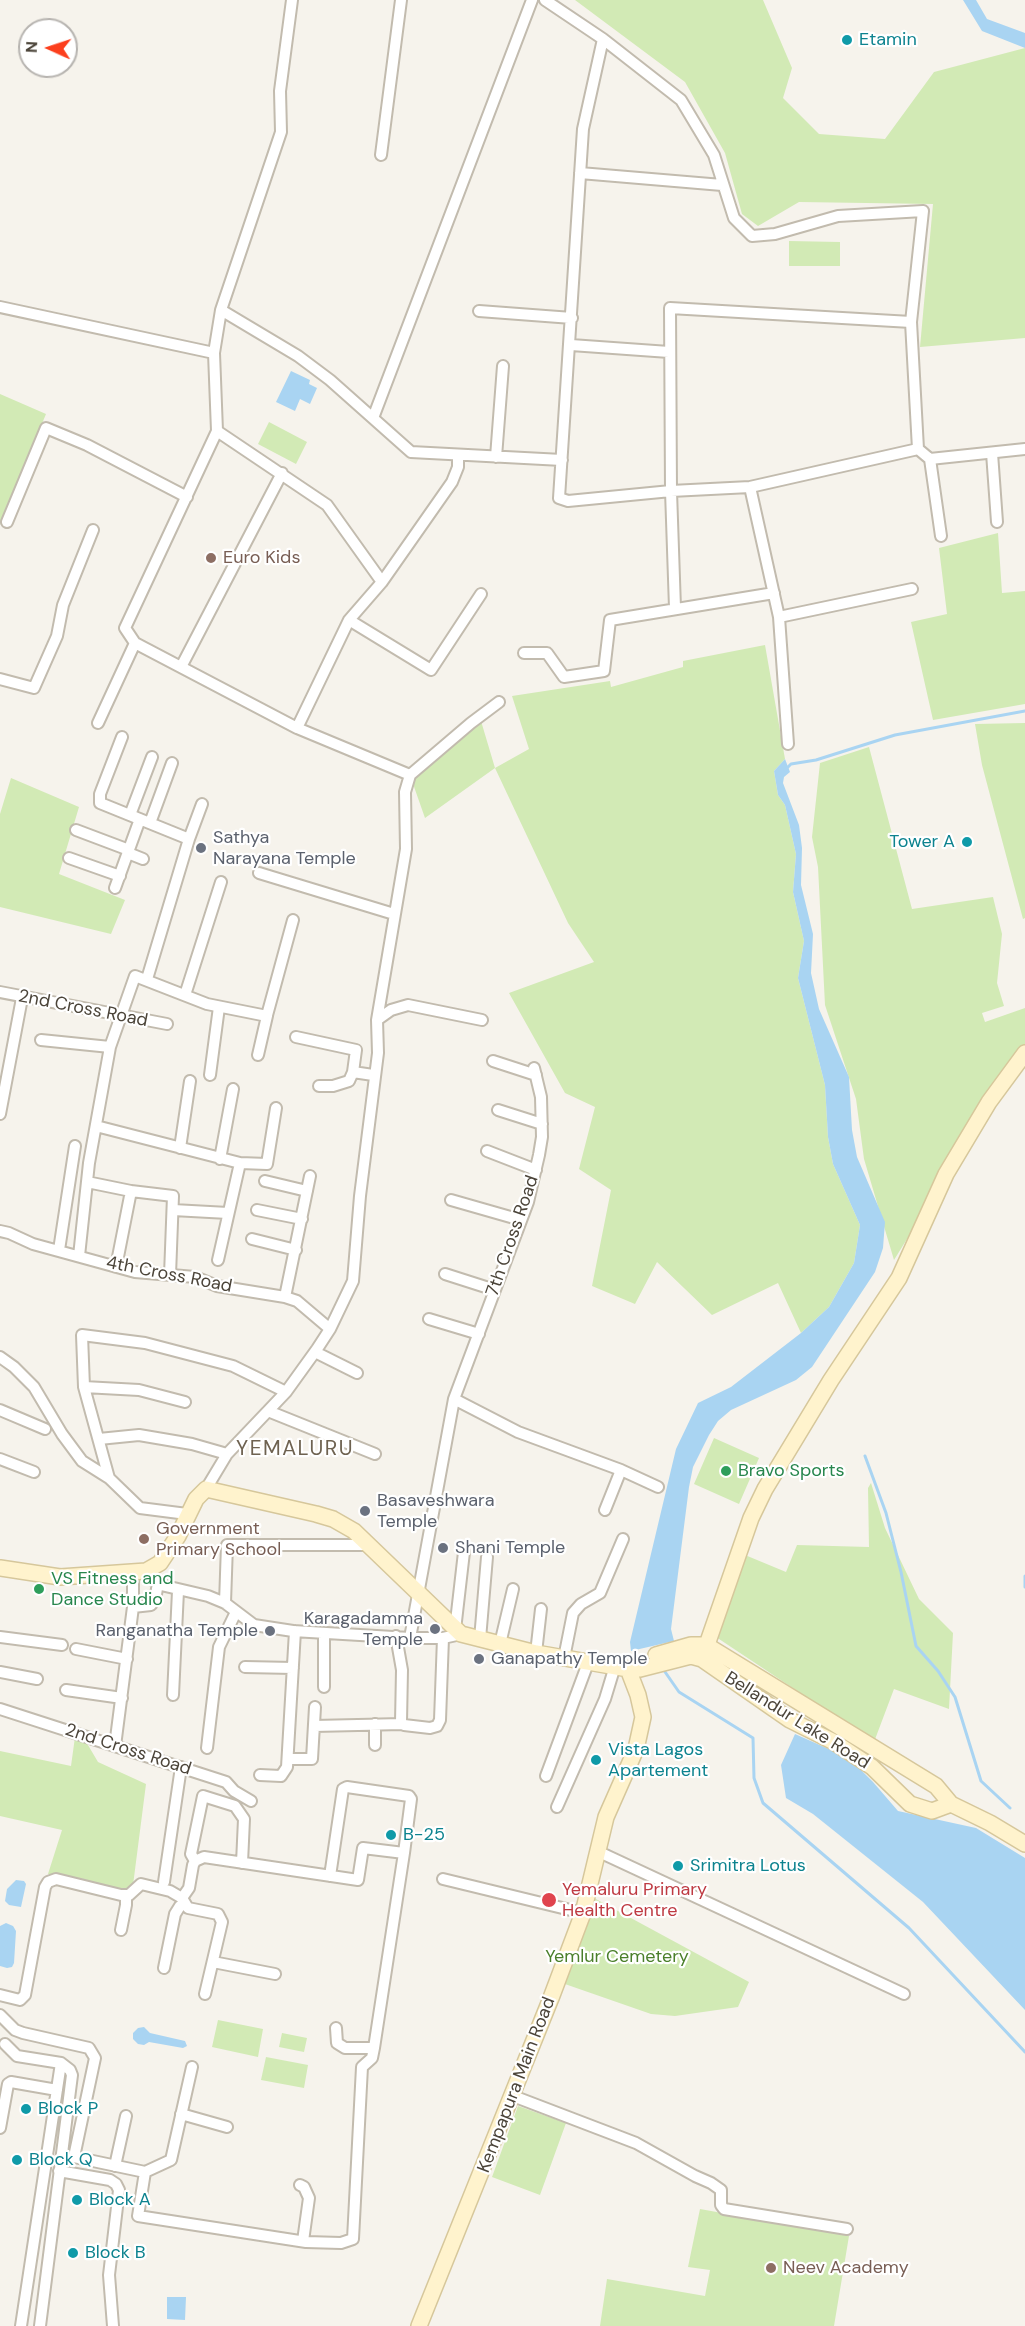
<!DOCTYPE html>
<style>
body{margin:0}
#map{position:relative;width:1025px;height:2326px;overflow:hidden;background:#f6f3ec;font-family:"DM Sans",sans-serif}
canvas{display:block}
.north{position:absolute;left:18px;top:18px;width:60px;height:60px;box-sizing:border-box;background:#fff;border:2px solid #b7b4b0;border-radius:50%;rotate:273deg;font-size:16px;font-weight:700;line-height:24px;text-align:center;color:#4b4439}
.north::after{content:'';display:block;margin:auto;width:21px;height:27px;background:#fc3f1d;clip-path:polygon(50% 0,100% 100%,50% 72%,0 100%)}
</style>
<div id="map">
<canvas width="1025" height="2326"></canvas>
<div class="north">N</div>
</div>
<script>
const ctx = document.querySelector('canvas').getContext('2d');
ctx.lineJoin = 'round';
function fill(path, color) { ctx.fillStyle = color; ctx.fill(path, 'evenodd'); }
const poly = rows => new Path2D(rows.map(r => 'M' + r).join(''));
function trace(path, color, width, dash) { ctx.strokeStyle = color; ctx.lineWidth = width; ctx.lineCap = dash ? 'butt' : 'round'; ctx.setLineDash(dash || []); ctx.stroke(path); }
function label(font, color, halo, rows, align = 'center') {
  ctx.font = font + ' "DM Sans",sans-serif'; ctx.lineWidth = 4.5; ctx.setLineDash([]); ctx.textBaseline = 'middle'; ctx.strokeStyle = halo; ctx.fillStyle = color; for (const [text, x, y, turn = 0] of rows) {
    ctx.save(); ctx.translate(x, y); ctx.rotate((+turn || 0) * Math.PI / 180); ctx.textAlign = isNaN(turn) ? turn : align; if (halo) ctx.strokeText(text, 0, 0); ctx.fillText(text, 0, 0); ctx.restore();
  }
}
const green = poly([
 [575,0,763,0,792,68,783,98,819,134,885,139,934,72,1025,48,1025,338,920,347,933,204,799,202,758,226,742,214,725,153,685,82],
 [789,241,840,242,840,266,789,266],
 [0,394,46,414,0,525],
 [269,422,307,442,296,464,258,444],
 [998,533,1002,593,1025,591,1025,704,933,720,911,622,947,614,939,548],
 [765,645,785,759,774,771,778,795,785,805,796,854,793,892,804,941,798,978,825,1085,828,1137,833,1164,860,1225,854,1263,829,1307,801,1333,778,1283,712,1315,657,1262,635,1304,592,1286,611,1190,579,1169,595,1107,565,1093,509,993,594,962,568,923,495,768,425,818,412,781,481,721,495,768,529,749,512,696,610,681,611,687,683,667,683,661],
 [1025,723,1025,918,1023,919,982,765,975,724],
 [869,747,912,909,993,897,1002,934,997,983,1004,1006,982,1013,985,1022,1025,1008,1025,1048,894,1260,864,1159,856,1099,825,1005,818,867,812,837,820,763],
 [11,778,79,807,59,874,125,900,111,934,0,907,0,814],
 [714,1438,759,1458,739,1504,694,1484],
 [871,1483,885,1528,919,1599,953,1633,949,1709,894,1689,874,1742,716,1637,745,1555,786,1572,797,1545,869,1547,868,1488],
 [75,1737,85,1740,98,1762,146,1784,132,1893,48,1874,62,1830,0,1816,0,1751,71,1766],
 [594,1898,749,1982,738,2007,675,2016,651,2014,562,1983],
 [218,2020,263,2029,258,2057,212,2047],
 [282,2033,307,2038,304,2052,279,2047],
 [266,2057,308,2065,304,2088,261,2080],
 [518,2106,566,2123,540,2195,492,2177],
 [700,2209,849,2236,834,2326,600,2326,607,2279,705,2296,710,2270,688,2267]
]);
const water = poly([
 [963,0,976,0,987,19,1025,33,1025,48,982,31],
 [291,371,310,380,309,384,317,388,310,404,300,399,295,411,276,402],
 [785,759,790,772,784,777,783,783,799,825,802,848,801,885,813,934,811,973,819,1009,849,1077,852,1130,857,1157,885,1222,883,1248,875,1272,812,1367,796,1380,731,1410,718,1421,709,1435,693,1467,689,1487,671,1629,674,1641,631,1651,630,1642,676,1449,698,1403,731,1387,801,1333,829,1307,854,1263,860,1225,833,1164,828,1137,825,1085,798,978,804,941,793,892,796,854,785,805,778,795,774,771],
 [795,1734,849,1758,873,1782,898,1811,976,1828,1025,1858,1025,2010,923,1902,813,1814,786,1798,781,1765],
 [16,1880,24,1881,26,1884,21,1907,9,1905,5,1901,7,1889],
 [6,1923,13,1926,16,1931,14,1963,12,1967,7,1968,0,1966,0,1926],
 [144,2027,150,2033,185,2041,187,2046,183,2048,149,2042,144,2045,138,2044,133,2039,133,2033,138,2028],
 [167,2297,186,2297,185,2320,167,2319]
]);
const stream = poly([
 [785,770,791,764,816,760,895,735,1025,711],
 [865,1456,886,1513,901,1572,916,1646,938,1671,955,1697,981,1781,1010,1808],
 [1025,1576,1025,1587],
 [663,1669,679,1692,753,1738,754,1778,763,1803,909,1928,1025,2052]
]);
const street = poly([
 [292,0,280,91,281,132,221,310,214,353,217,431,125,628,135,643,297,728,349,620,382,582,452,482,458,467,458,455],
 [545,0,603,39,583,129,559,498,568,501,671,491,750,487,918,449,911,322,923,211,838,216,775,234,752,236,734,218,714,155,681,100,603,39],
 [381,155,401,0],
 [580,173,722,185],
 [0,307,214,353],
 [221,310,298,356,330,380,411,452,562,460],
 [479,311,572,318],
 [571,345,669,352],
 [373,418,532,0],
 [217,431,327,505,382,582],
 [918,449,930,459,1025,449],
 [992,453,997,522],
 [496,457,503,366],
 [930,459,941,536],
 [750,487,779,617,912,589],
 [7,522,46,428,87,445,187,497],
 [675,608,671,491,670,308,911,322],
 [779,617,788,744],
 [349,620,431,670,481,594],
 [524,653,547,653,564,677,604,671,610,620,774,593],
 [181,667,282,473],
 [0,679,34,688,57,636,63,605,93,530],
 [98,723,135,643],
 [297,728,410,775],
 [122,737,100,794,100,803,189,839],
 [130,815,152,757],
 [150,823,172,763],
 [76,830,129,850],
 [128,853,143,859],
 [69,858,120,876],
 [259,873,394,914],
 [115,888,140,819],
 [147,979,189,839,202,804],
 [0,992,167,1024],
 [185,995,221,882],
 [266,1019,293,920],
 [377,1020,391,1010,408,1005,482,1020],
 [296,1037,356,1050,353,1072],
 [41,1040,110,1047],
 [493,1061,536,1075],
 [210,1075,219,1007],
 [319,1086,333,1086,349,1081,353,1072,373,1075],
 [498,1110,542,1124],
 [0,1114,22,998],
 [96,1126,240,1163],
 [180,1148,190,1081],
 [487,1151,536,1170],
 [220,1159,233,1089],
 [265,1181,307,1191],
 [87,1182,131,1191],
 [451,1200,521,1220],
 [173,1210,228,1213],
 [257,1210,302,1219],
 [0,1231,9,1233,33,1244,135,1272,195,1277,217,1286,285,1297,297,1301,330,1329],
 [252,1239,296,1250],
 [59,1250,75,1146],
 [79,1256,89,1163,110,1047,135,976,207,1004,267,1016,258,1055],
 [218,1260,240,1163,267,1164,276,1108],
 [116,1267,131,1191,173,1196,170,1275],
 [445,1274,495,1290],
 [285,1297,310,1176],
 [429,1319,479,1334],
 [315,1352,357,1373],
 [0,1357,14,1367,34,1387,62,1434,82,1461,109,1478,140,1508,187,1514],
 [84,1387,139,1390,185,1402],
 [454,1399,518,1432,621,1470,658,1487],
 [0,1410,45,1429],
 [268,1411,375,1454],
 [99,1439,139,1435,192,1444,227,1454],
 [0,1459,34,1472],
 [109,1478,84,1387,82,1335,145,1343,233,1366,286,1392],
 [206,1489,227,1454,286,1392,317,1349,330,1329,353,1281,360,1196,378,1053,377,1020,406,849,405,792,410,775,471,723,499,702],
 [605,1510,621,1470],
 [146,1571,154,1581,161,1585,208,1596,225,1603,254,1625,293,1631,410,1638,443,1638,461,1634],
 [225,1603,227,1545,370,1545],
 [133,1607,151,1605,155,1600,158,1583],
 [455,1630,464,1552],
 [396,1636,402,1670,401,1722,404,1725,430,1728,437,1726,440,1720,443,1638],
 [0,1637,62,1645],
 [410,1638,454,1399,528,1202,539,1155,542,1137,541,1097,534,1068],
 [480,1639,487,1557],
 [500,1644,513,1589],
 [76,1649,127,1659],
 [536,1653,541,1609],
 [564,1658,573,1613,581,1604,600,1593,623,1539],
 [245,1667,293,1668],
 [0,1672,37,1679],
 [324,1687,324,1633],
 [66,1690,122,1698],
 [173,1695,178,1591],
 [0,1709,226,1782,234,1791,251,1801],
 [375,1724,375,1745],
 [314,1726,402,1724],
 [115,1746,133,1607,133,1572],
 [207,1748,219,1647,236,1612],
 [288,1759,312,1759,315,1707],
 [260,1775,281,1776,287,1767,295,1631],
 [546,1776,588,1663],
 [557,1807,605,1699,615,1666],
 [597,1851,904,1994],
 [195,1861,191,1854,203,1796,235,1806,244,1819,242,1863],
 [443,1879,583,1913],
 [164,1882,181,1767],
 [182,1898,188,1908,218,1914,222,1922,205,1994],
 [121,1930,126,1905,126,1895],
 [213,1962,275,1974],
 [164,1968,175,1914,180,1906,185,1903],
 [0,1995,20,2000,25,1995,45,1887,48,1882,56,1879,121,1895,129,1895,141,1884,170,1891,182,1898,189,1888,193,1865,195,1861,204,1857,358,1880,363,1848,404,1853],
 [0,2015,15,2030,23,2033,89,2048,95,2058,74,2157,145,2172,138,2216,306,2242,341,2243,353,2239,362,2067,372,2058,374,2048,404,1853,411,1799,409,1796,347,1787,343,1789,330,1876],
 [336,2028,337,2043,345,2048,374,2048],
 [5,2044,17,2056,61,2063,70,2070,72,2075,40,2326],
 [513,2096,636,2143,695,2176,711,2183,721,2190,721,2205,724,2209,847,2229],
 [181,2114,227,2127],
 [0,2128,8,2084,11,2082,57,2090],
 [115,2166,126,2116],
 [59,2171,110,2180,116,2184,119,2190,109,2275,113,2326],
 [145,2172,171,2160,192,2067],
 [300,2185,304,2187,309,2198,303,2241],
 [21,2326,61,2063]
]);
const secondary = poly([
 [0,1568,60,1577,146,1571,160,1563,178,1536,196,1499,206,1489,316,1514,333,1519,354,1531,461,1634,536,1653,628,1669,640,1669,691,1656,702,1659,790,1720,834,1742,872,1767,910,1804,932,1811,951,1804],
 [656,1655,691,1645,706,1645,936,1786,951,1804,990,1823,1025,1844],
 [702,1659,751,1518,765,1489,831,1380,899,1278,946,1174,989,1102,1025,1053],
 [419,2326,551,1998,583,1913,606,1817,636,1749,643,1717,638,1695,628,1669]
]);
const markers = [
 [847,40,6,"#0f9aa8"],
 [211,558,6,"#8d6e63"],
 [967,842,6,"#0f9aa8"],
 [201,848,6,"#6b7280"],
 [726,1471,6,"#2e9e5b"],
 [365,1511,6,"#6b7280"],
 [144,1539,6,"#8d6e63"],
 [443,1548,6,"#6b7280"],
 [39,1589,6,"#2e9e5b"],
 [435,1629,6,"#6b7280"],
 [270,1631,6,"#6b7280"],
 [479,1659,6,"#6b7280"],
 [596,1760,6,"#0f9aa8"],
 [391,1835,6,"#0f9aa8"],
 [678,1866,6,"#0f9aa8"],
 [549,1900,8,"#e0444e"],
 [26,2109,6,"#0f9aa8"],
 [17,2160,6,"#0f9aa8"],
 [77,2200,6,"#0f9aa8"],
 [73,2253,6,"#0f9aa8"],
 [771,2268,6,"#8d6e63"]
];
const cultureNames = [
 ["Etamin",859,40],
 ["Tower A",955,842,"right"],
 ["Vista Lagos",608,1750],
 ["Apartement",608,1771],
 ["B-25",403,1835],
 ["Srimitra Lotus",690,1866],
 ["Block P",38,2109],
 ["Block Q",29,2160],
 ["Block A",89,2200],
 ["Block B",85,2253]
];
const educationNames = [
 ["Euro Kids",223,558],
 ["Government",156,1529],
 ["Primary School",156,1550],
 ["Neev Academy",783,2268]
];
const worshipNames = [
 ["Sathya",213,838],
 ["Narayana Temple",213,859],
 ["Basaveshwara",377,1501],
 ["Temple",377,1522],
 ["Shani Temple",455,1548],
 ["Karagadamma",423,1619,"right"],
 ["Temple",423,1640,"right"],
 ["Ranganatha Temple",258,1631,"right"],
 ["Ganapathy Temple",491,1659]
];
const streetNames = [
 ["2nd Cross Road",83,1009,11],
 ["7th Cross Road",513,1236,-71],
 ["4th Cross Road",169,1275,11],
 ["Bellandur Lake Road",797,1721,32],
 ["2nd Cross Road",128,1750,18],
 ["Kempapura Main Road",517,2085,-69]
];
const leisureNames = [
 ["Bravo Sports",738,1471],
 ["VS Fitness and",51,1579],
 ["Dance Studio",51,1600]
];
const healthNames = [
 ["Yemaluru Primary",562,1890],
 ["Health Centre",562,1911]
];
const parkNames = [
 ["Yemlur Cemetery",617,1957]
];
const quarterNames = [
 ["YEMALURU",295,1449]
];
fill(green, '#d2eab5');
fill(water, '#a9d4f2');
trace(stream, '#a9d4f2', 3);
trace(street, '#c2bbae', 14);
trace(secondary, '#d6c79b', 18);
trace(street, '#fff', 10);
trace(secondary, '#fff3cd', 15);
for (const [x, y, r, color] of markers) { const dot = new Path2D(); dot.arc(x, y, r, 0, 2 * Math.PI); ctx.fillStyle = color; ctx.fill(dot); trace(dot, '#fff', 2); }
label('18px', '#0d838f', '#fff', cultureNames, 'left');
label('18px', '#785e54', '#fff', educationNames, 'left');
label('18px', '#5b616d', '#fff', worshipNames, 'left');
label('18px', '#4b4439', '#fff', streetNames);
label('18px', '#27864d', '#fff', leisureNames, 'left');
label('18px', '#be3a42', '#fff', healthNames, 'left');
label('18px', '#4a7f2a', '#fff', parkNames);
ctx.letterSpacing = '1.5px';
label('21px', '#6e6250', '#fff', quarterNames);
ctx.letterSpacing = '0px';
</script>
